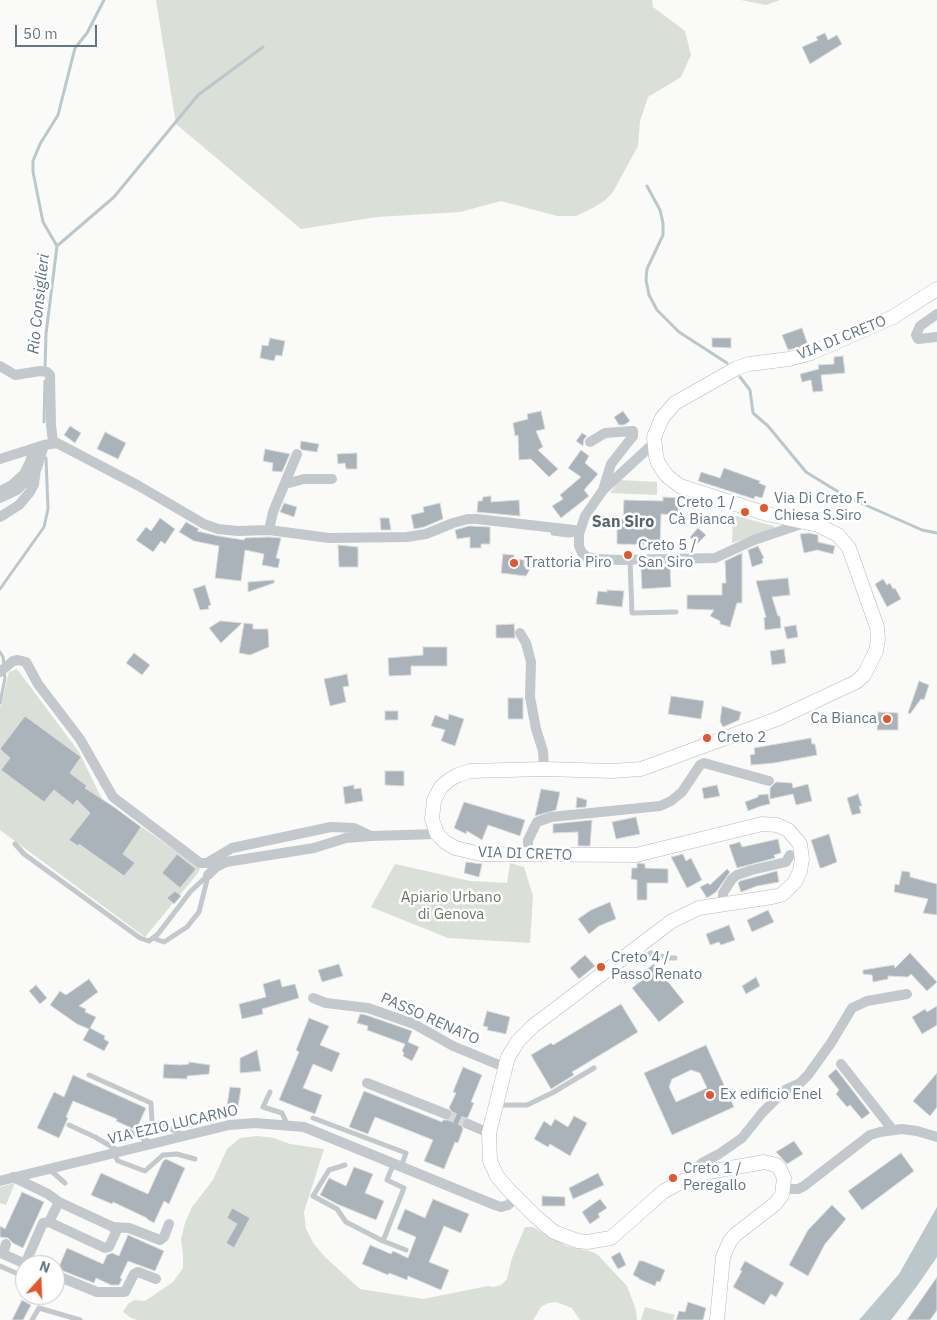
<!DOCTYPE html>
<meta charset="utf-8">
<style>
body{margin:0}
#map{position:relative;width:937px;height:1320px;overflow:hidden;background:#fafaf8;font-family:"IBM Plex Sans",sans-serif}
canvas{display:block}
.north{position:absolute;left:15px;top:1255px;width:50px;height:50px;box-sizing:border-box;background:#fff;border:1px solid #c1c8cd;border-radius:50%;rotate:20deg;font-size:14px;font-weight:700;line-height:20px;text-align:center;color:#657683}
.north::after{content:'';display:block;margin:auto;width:18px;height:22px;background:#e4572e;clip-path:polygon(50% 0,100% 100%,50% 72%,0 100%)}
.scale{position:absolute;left:15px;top:25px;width:82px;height:22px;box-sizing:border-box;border:2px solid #657683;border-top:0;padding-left:6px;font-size:15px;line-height:18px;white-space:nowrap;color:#657683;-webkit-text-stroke:4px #fff;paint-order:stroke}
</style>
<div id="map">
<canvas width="937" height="1320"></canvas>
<div class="north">N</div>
<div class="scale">50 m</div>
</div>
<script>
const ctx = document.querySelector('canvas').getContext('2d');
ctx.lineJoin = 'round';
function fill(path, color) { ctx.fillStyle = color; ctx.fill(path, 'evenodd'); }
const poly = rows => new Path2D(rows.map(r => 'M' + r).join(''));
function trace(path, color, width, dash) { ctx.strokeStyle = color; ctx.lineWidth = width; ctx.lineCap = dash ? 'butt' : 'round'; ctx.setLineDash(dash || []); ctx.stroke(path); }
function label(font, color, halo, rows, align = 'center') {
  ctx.font = font + ' "IBM Plex Sans",sans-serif'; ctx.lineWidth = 5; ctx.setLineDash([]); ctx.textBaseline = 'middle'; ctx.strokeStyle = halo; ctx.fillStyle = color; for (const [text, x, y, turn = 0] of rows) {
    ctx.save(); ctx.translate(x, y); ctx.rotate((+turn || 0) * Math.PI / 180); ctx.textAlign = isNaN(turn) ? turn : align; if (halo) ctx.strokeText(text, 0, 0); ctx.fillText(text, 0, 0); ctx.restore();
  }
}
const green = poly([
 [156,0,652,0,653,7,685,31,691,55,681,77,648,97,640,121,638,146,613,192,604,201,593,208,576,216,557,216,501,201,460,212,377,217,301,229,176,124],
 [741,0,780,0,766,5],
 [620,480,657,482,657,495,610,493],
 [733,515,774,526,775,529,732,543],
 [17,669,79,752,102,799,200,868,198,873,145,937,0,830,0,708,9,672],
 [510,863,524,867,533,896,530,943,448,938,371,907,395,864,470,881,507,883],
 [257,1136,274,1138,290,1144,324,1149,304,1212,306,1229,314,1244,325,1257,360,1289,423,1299,488,1286,493,1287,501,1285,507,1279,512,1258,525,1227,533,1227,567,1246,593,1252,598,1255,627,1286,636,1310,637,1320,580,1320,572,1308,556,1302,548,1303,541,1307,533,1320,138,1320,131,1318,123,1312,128,1304,134,1300,145,1301,173,1282,183,1268,183,1255,181,1239,185,1223,192,1207,213,1180,227,1149,240,1138],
 [15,1183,6,1205,0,1203,0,1187],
 [645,1307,675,1315,673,1320,641,1320]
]);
const water = poly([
 [937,1207,937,1257,917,1286,891,1320,859,1320,899,1274]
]);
const stream = poly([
 [647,186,660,210,663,223,663,235,647,269,646,280,649,295,657,310,679,332,727,363],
 [57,246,114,197,198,95,263,47],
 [45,370,46,334,57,246,43,222,33,172,33,161,40,144,58,115,75,48,87,33,104,0],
 [740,377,750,390,753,413,768,426,806,472,845,496,922,530,937,533],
 [44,422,45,381],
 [0,589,44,527,48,509,46,458],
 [0,652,3,657,4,665],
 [0,703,5,678,4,672]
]);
const building = poly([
 [825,33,828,40,837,35,842,44,810,64,802,47,818,40,816,37,825,33],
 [802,328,808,345,788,350,782,335,802,328],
 [270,338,285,341,282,356,276,355,274,361,260,358,262,345,268,346,270,338],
 [712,338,731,338,731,348,712,347,712,338],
 [843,356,845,373,821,375,823,391,813,392,811,380,802,382,800,374,819,369,818,365,834,364,834,357,843,356],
 [541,411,545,429,536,431,543,447,538,450,558,469,549,477,531,459,519,460,518,435,515,436,513,423,528,419,527,414,541,411],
 [623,411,630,421,624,425,619,425,614,417,623,411],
 [70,426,81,433,75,443,64,435,70,426],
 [105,432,126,443,118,459,97,449,105,432],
 [582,433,587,436,584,439,583,446,576,441,582,433],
 [301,441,319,444,317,452,302,450,300,448,301,441],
 [265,449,290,454,282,472,272,471,273,463,263,461,265,449],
 [581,450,589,456,585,463,598,474,584,490,589,496,561,518,552,506,563,499,560,495,581,477,568,468,581,450],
 [357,453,357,469,346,469,345,463,338,464,337,454,357,453],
 [724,468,760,481,759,483,766,486,762,498,755,496,754,499,698,481,701,472,720,478,724,468],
 [491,496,491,502,519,500,520,516,477,512,478,501,482,501,483,497,491,496],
 [663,497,679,498,678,515,661,514,660,545,617,544,617,519,623,519,624,500,663,501,663,497],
 [284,503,297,507,294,517,280,512,284,503],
 [440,503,443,519,424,527,414,529,411,515,424,512,423,507,440,503],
 [160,518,175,529,165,544,161,541,153,552,136,540,146,527,151,531,160,518],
 [380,518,389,518,391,530,381,530,380,518],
 [186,522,199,529,197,531,218,536,244,540,245,538,269,537,281,538,276,558,280,559,278,568,262,565,264,554,245,550,241,581,215,578,219,546,194,541,179,532,186,522],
 [469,526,490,527,490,544,481,544,481,548,470,548,470,537,457,539,455,530,469,526],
 [698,528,706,535,697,544,690,537,698,528],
 [809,533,818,535,818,542,835,546,833,554,817,550,804,553,800,534,809,533],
 [338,545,358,547,358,567,339,567,338,545],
 [758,546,764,558,762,559,763,563,752,567,748,550,758,546],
 [742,553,742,603,737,603,730,627,720,624,720,621,710,616,714,610,687,609,687,595,722,595,722,583,726,583,725,561,742,553],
 [503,554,514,555,514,559,524,560,524,566,530,569,526,576,501,573,503,554],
 [664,566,670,566,671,587,642,589,641,568,664,566],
 [788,578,790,595,772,597,778,616,780,616,781,628,765,630,764,618,766,617,756,581,788,578],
 [883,579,887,585,890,583,893,589,895,588,901,599,887,607,875,584,883,579],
 [274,580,274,583,248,592,248,582,274,580],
 [205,585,211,605,208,606,209,609,200,610,193,589,205,585],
 [607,590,624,591,622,607,596,604,598,591,607,592,607,590],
 [220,621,221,621,242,623,221,643,209,628,220,621],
 [244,623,253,624,253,629,268,629,269,647,250,655,239,653,244,623],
 [514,624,515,638,496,638,496,625,514,624],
 [796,625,798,637,787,639,784,627,796,625],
 [423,647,447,647,447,666,411,666,411,675,389,676,388,658,423,655,423,647],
 [784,649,786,663,772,665,770,651,784,649],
 [134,653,150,665,142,675,126,663,134,653],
 [347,674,349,686,343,687,346,702,330,706,324,679,347,674],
 [919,681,929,685,924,700,921,699,910,714,908,713,919,681],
 [671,696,704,701,701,719,668,714,671,696],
 [508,698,523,698,523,719,508,719,508,698],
 [722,706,741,712,739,720,723,727,720,721,722,706],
 [385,711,398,711,398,720,385,720,385,711],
 [878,712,898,713,898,730,877,730,878,712],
 [449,714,464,719,455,746,441,741,445,730,431,726,435,715,448,720,449,714],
 [25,716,81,757,70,773,87,786,85,788,114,807,141,827,123,854,135,863,124,876,79,844,78,846,69,840,90,813,77,800,73,805,54,790,44,802,1,770,10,758,0,749,25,716],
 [811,738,812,744,815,744,817,755,774,763,751,765,750,755,755,754,754,748,811,738],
 [385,771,404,771,404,786,385,785,385,771],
 [776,782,792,783,793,788,808,784,812,801,796,805,793,794,770,799,770,788,776,782],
 [354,785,354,789,361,788,363,801,345,804,343,787,354,785],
 [717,785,720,796,704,799,702,788,717,785],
 [541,789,560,792,556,810,535,816,541,789],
 [768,794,770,804,761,806,748,811,745,802,758,797,758,795,768,794],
 [858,794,862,806,859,806,861,813,852,815,847,798,858,794],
 [577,797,587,800,586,807,576,808,577,797],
 [464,802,525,820,520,836,488,825,482,840,467,831,466,834,454,828,464,802],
 [636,817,640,834,616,839,612,822,636,817],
 [592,820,590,846,578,846,578,832,553,833,553,824,592,820],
 [829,834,837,862,822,868,820,868,811,840,829,834],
 [778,839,781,853,774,855,775,858,737,868,729,845,740,842,742,847,778,839],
 [177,854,196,869,180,888,162,873,177,854],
 [683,854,686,861,691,858,702,880,687,888,671,857,683,854],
 [466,862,482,864,479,877,464,873,466,862],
 [639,863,645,864,645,868,668,869,668,883,647,883,647,900,637,900,637,880,631,879,632,868,637,868,637,864,639,863],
 [727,869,730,872,716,892,707,898,700,887,708,883,710,885,727,869],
 [777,871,779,882,757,886,741,892,738,883,740,881,777,871],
 [902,871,910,872,910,877,937,884,937,915,923,913,928,899,894,892,895,884,899,885,902,871],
 [175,891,181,896,174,904,167,898,175,891],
 [610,902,616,919,599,926,589,934,578,919,591,910,610,902],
 [768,910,774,922,752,932,747,920,768,910],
 [729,925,735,940,721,945,719,942,710,945,706,934,729,925],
 [910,953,937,982,927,991,911,974,908,977,888,976,888,979,873,982,872,975,863,974,863,970,894,965,895,968,910,953],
 [585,955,595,966,579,979,570,968,585,955],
 [339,964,343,976,322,982,318,970,339,964],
 [654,964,684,1002,659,1022,632,988,646,977,643,972,654,964],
 [756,977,760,986,746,994,742,986,756,977],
 [89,979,98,992,79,1006,86,1009,85,1012,96,1017,90,1028,105,1036,104,1039,109,1042,104,1051,83,1040,89,1029,77,1024,50,1005,60,991,66,995,89,979],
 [280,979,282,987,295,984,299,998,262,1009,263,1014,242,1019,239,1004,266,997,263,984,280,979],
 [36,985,47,998,40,1004,29,991,36,985],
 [621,1004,638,1032,572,1072,574,1075,551,1089,531,1055,551,1043,553,1045,621,1004],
 [937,1006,937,1025,922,1034,912,1017,925,1009,927,1012,937,1006],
 [487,1011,510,1017,506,1034,487,1030,488,1027,483,1026,487,1011],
 [360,1014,366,1015,412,1031,408,1042,419,1047,412,1061,403,1056,404,1053,402,1051,405,1044,367,1030,368,1026,357,1023,360,1014],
 [309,1018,329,1026,320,1045,340,1053,332,1072,313,1064,303,1088,322,1095,315,1114,279,1100,299,1052,296,1050,309,1018],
 [706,1045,734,1107,672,1135,644,1073,706,1045],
 [691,1070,700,1073,707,1088,676,1102,669,1087,672,1079,691,1070],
 [257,1050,261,1071,240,1073,240,1058,257,1050],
 [189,1062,210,1065,209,1074,187,1076,187,1079,163,1078,164,1064,181,1065,189,1064,189,1062],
 [463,1067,482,1075,471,1102,474,1103,468,1117,462,1121,461,1125,463,1129,458,1143,455,1142,444,1169,424,1161,433,1140,375,1117,368,1134,349,1127,364,1091,442,1122,443,1120,450,1120,453,1113,449,1108,456,1093,453,1092,463,1067],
 [836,1069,870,1113,862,1119,850,1105,847,1107,836,1094,839,1090,828,1076,836,1069],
 [937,1073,937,1107,930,1116,913,1101,937,1073],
 [73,1075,146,1108,136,1130,116,1121,117,1119,100,1112,73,1101,66,1117,68,1118,59,1138,37,1128,54,1092,64,1097,73,1075],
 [230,1087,241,1088,238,1107,227,1105,230,1087],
 [574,1116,587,1123,570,1156,550,1144,548,1147,534,1139,544,1121,551,1126,555,1119,568,1127,574,1116],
 [794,1141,803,1154,787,1164,776,1152,794,1141],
 [901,1153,914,1171,862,1210,848,1191,901,1153],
 [166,1159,185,1168,169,1204,164,1201,154,1223,147,1219,147,1218,113,1202,112,1204,91,1195,101,1173,148,1194,163,1161,166,1159],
 [354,1167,373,1174,365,1193,384,1201,376,1220,337,1204,320,1195,329,1178,346,1186,354,1167],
 [598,1173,604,1185,573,1199,569,1188,598,1173],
 [22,1192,44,1202,23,1248,13,1243,8,1238,0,1237,0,1226,5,1229,22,1192],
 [542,1196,565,1197,565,1206,542,1206,542,1196],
 [433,1199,469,1214,461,1233,444,1226,429,1262,449,1270,441,1290,408,1276,407,1280,389,1273,388,1275,362,1264,370,1245,391,1254,393,1251,408,1258,416,1237,397,1229,405,1209,425,1218,433,1199],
 [600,1199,607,1208,598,1214,600,1217,590,1224,582,1212,600,1199],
 [832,1205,846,1219,825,1244,808,1276,789,1265,808,1230,832,1205],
 [232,1208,250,1218,234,1248,226,1243,237,1224,227,1218,232,1208],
 [128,1235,164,1251,155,1271,128,1261,120,1278,122,1279,119,1285,111,1285,96,1278,94,1283,58,1269,67,1248,103,1264,107,1255,112,1253,119,1256,128,1235],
 [620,1252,626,1265,618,1269,611,1257,620,1252],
 [639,1261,643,1261,665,1270,660,1282,657,1281,655,1286,639,1279,639,1278,633,1275,639,1261],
 [745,1261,784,1283,776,1297,771,1294,764,1305,733,1287,742,1271,740,1270,745,1261],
 [937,1277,937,1310,930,1320,907,1320,937,1277],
 [22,1300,31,1305,23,1320,12,1320,22,1300],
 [688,1302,706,1308,703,1320,676,1320,679,1311,685,1312,688,1302]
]);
const streetTunnel = poly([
 [446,1114,468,1124]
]);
const lane = poly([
 [553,533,568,535,576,534],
 [630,560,632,613,676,612],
 [15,844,24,854,140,938,149,941,158,934,190,892,208,875],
 [153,938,164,942,187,927,199,912,208,876],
 [629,954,633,958,639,960,651,953,667,958,675,958],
 [89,1075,151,1103,152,1122,183,1134],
 [270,1092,263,1107,282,1113,288,1126],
 [496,1105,527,1105,552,1093,594,1068],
 [313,1118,406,1153,401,1167],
 [69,1125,95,1137,119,1151],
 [129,1131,152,1143],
 [114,1154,118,1161,145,1171,163,1155,177,1154,195,1159],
 [345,1165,329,1170,313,1196,337,1209,346,1222,383,1241],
 [393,1165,387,1180,404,1188,383,1241,406,1250],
 [49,1169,65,1183],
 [0,1266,25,1277],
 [32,1320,39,1308,80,1320]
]);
const street = poly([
 [937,314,920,326,916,335,918,339,937,337],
 [0,366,15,375,40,371,47,372,50,375,51,425,53,442],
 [590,442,605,433,633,431,633,436,611,464,603,490],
 [654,443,603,490,585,516,579,534,579,546,582,553,587,557,596,559,621,560,715,558,754,540,804,523],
 [0,459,44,445,57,443,139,486,204,524,218,529,238,531,269,530,329,538,407,537,426,534,453,523,468,519,477,519,574,530,579,534],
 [285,484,304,479,332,479],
 [0,491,12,485,24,474,30,462,34,448],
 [0,498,17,490,30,477,37,468,44,445],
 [0,517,19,505,30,492,34,484,36,469],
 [269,530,273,512,297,454],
 [520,633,526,643,531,662,530,697,536,729,543,751,544,769],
 [0,672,13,661,18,660,26,662,38,684,80,739,113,797,200,863,207,863,232,848,331,827,354,828,371,836],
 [528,855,528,840,537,822,551,817,660,806,671,801,682,792,700,765,704,763,769,781],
 [208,875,216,867,226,862,314,848,346,838,371,836,437,834],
 [723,904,723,893,732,879,737,875,752,870,786,862,790,855],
 [313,998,326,1003,368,1008,414,1024,453,1046,504,1067],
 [841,1064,892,1129],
 [367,1083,446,1114],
 [468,1124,489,1133],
 [697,1174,698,1167,702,1163,719,1154,742,1138,762,1113,785,1090,800,1083,808,1075,831,1043,852,1008,867,1001,907,994],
 [13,1177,48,1194,59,1202,113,1227,116,1232,109,1247,105,1248,49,1222,43,1223,25,1264],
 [0,1181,229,1125,255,1123,304,1127,495,1205,501,1207,508,1205,516,1198],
 [784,1189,798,1189,804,1186,870,1135,880,1132,902,1129,917,1131,937,1137],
 [49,1222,59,1202],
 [113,1227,129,1228,160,1240,164,1237,169,1224],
 [6,1244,3,1254,28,1265],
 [55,1275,97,1292,125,1292,134,1274,138,1272,156,1279]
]);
const secondary = poly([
 [717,1320,723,1257,730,1241,735,1235,775,1204,782,1195,784,1178,780,1169,776,1165,764,1162,697,1174,664,1191,611,1238,587,1242,578,1241,554,1232,535,1216,507,1188,497,1176,490,1161,489,1133,508,1057,518,1041,533,1026,672,921,699,908,772,897,781,895,787,890,795,882,800,871,802,859,800,844,788,830,777,825,762,824,636,855,481,854,455,848,445,842,437,834,432,819,434,800,441,787,449,780,458,775,470,771,544,769,612,771,641,769,777,719,856,682,864,675,876,651,878,639,877,627,849,548,838,535,818,525,767,514,680,486,667,476,658,463,656,456,654,437,662,418,675,403,737,368,749,364,789,359,811,353,893,317,937,289]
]);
const markers = [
 [764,508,5,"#e4572e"],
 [745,512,5,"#e4572e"],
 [628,555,5,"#e4572e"],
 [514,563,5,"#e4572e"],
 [887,719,5,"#e4572e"],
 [707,738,5,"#e4572e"],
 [601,967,5,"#e4572e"],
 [710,1095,5,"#e4572e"],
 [673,1178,5,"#e4572e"]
];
const streetNames = [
 ["VIA DI CRETO",842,338,-22],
 ["VIA DI CRETO",525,854,2],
 ["PASSO RENATO",430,1019,24],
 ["VIA EZIO LUCARNO",173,1125,-13]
];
const poiNames = [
 ["Via Di Creto F.",774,499],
 ["Chiesa S.Siro",774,516],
 ["Creto 1 /",735,503,"right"],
 ["Cà Bianca",735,520,"right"],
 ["Creto 5 /",638,546],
 ["San Siro",638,563],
 ["Trattoria Piro",524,563],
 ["Ca Bianca",877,719,"right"],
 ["Creto 2",717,738],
 ["Creto 4 /",611,958],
 ["Passo Renato",611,975],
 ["Ex edificio Enel",720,1095],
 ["Creto 1 /",683,1169],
 ["Peregallo",683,1186]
];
const parkNames = [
 ["Apiario Urbano",451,898],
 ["di Genova",451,915]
];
const waterNames = [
 ["Rio Consiglieri",39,304,-84]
];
const neighbourhoodNames = [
 ["San Siro",623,522]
];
fill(green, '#dadfd7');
fill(water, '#bbc7cb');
trace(stream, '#bbc7cb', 3);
fill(building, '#aab3b9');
trace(building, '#dcdcda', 1);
trace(streetTunnel, '#d5d9db', 10, [10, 5]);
trace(secondary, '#b3babf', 15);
trace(lane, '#c3c8cc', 5);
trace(street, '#c3c8cc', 10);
trace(secondary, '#fff', 14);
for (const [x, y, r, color] of markers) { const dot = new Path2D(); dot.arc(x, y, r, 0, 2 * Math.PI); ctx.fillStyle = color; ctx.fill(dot); trace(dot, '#fff', 2); }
label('15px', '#657683', '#fff', streetNames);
label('15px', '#657683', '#fff', poiNames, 'left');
label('15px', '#687a64', '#fff', parkNames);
label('italic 16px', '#60757c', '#fff', waterNames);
label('bold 16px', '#57646e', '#fff', neighbourhoodNames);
</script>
